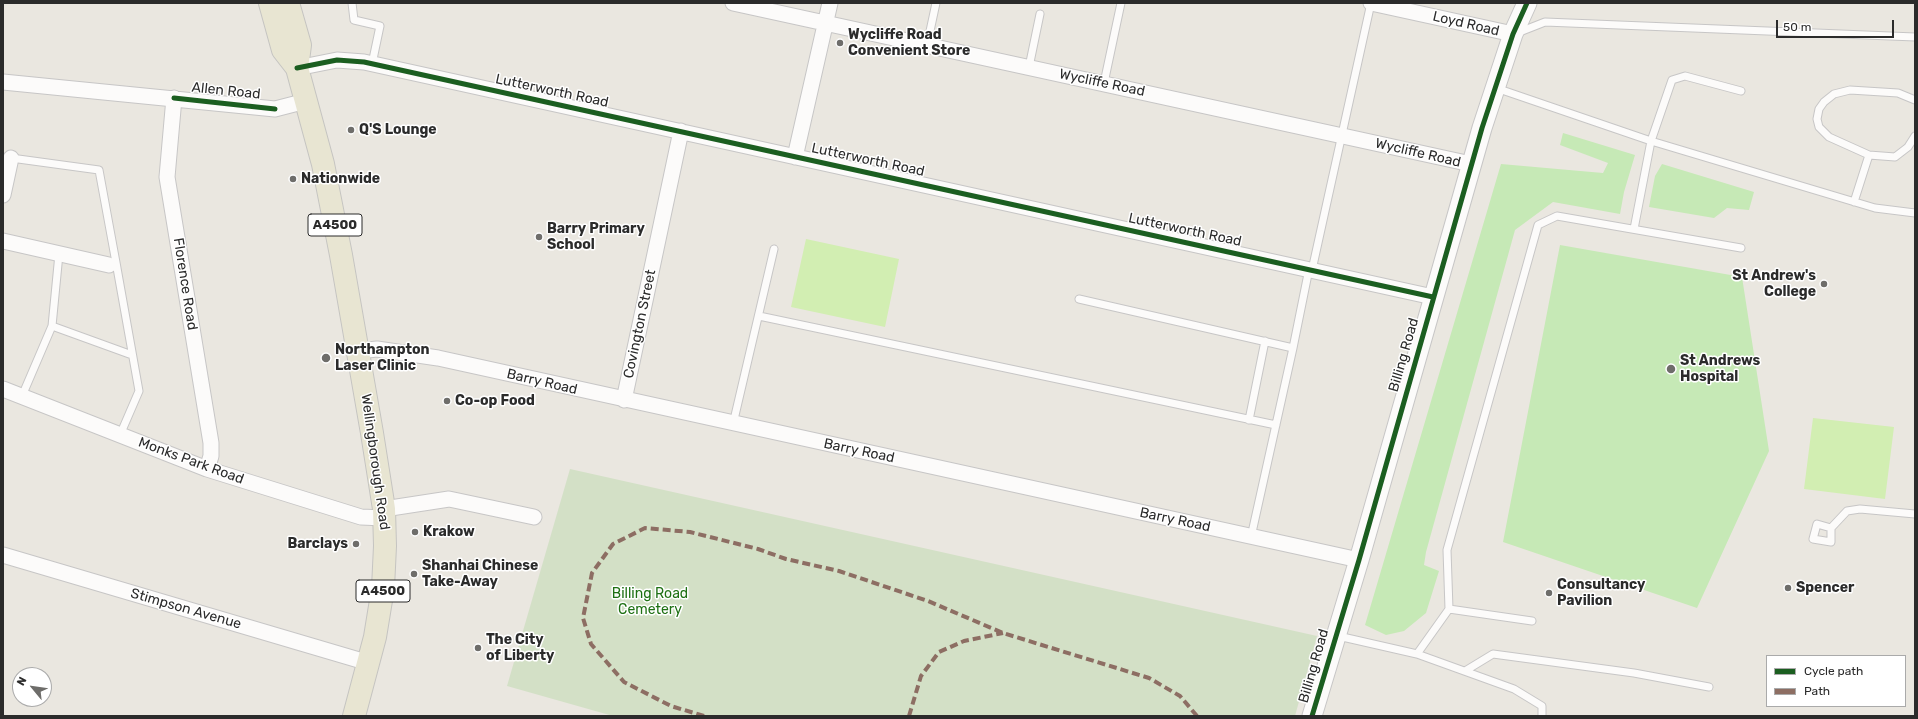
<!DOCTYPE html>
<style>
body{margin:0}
#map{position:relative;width:1918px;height:719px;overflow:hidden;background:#eae7e0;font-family:Rubik,sans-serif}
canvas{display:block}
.frame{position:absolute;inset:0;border:4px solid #2b2b2b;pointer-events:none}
.legend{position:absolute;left:1766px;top:655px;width:140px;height:52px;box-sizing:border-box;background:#fff;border:1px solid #aaa;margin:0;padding:5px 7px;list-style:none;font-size:12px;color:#2b2b2b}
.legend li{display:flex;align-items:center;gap:8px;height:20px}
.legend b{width:20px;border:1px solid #aaa}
.north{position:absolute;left:12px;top:667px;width:40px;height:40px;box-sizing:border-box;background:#fff;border:1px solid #aaa;border-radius:50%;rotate:299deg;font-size:11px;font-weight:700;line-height:16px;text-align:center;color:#2b2b2b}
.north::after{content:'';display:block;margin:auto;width:14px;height:18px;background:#6e6d6a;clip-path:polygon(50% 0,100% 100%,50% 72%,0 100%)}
.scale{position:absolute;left:1776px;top:20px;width:118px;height:18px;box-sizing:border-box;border:2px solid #2b2b2b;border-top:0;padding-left:5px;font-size:12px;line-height:14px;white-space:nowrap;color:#2b2b2b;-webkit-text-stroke:3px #fff;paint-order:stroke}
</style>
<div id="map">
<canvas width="1918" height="719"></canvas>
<div class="frame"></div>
<ul class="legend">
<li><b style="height:5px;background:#1b5e20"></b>Cycle path</li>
<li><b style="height:5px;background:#8d6e63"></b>Path</li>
</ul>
<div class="north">N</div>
<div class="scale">50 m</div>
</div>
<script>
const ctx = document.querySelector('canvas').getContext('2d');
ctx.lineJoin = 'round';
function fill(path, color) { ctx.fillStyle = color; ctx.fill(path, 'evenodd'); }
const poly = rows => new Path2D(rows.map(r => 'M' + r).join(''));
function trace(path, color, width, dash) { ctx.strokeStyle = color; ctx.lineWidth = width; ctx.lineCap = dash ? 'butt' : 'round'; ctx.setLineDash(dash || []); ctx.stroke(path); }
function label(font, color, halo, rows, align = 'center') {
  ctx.font = font + ' Rubik,sans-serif'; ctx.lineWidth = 3; ctx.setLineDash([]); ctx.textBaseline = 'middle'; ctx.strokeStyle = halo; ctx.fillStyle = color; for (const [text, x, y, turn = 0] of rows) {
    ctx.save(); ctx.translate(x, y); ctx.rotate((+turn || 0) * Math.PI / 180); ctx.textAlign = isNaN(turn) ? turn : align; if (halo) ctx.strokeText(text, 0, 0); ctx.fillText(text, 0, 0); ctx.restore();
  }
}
const green = poly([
 [1563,133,1635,155,1624,192,1620,214,1553,202,1515,230,1426,552,1424,565,1439,571,1426,613,1404,631,1386,635,1365,625,1501,164,1603,173,1608,163,1560,145],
 [1662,164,1754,192,1749,210,1727,208,1714,218,1649,207,1655,176],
 [1560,245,1742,277,1769,451,1697,608,1503,542]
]);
const cemetery = poly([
 [570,469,1317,636,1295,716,613,716,507,686]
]);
const pitch = poly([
 [806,239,899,259,885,327,791,307],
 [1813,418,1894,427,1885,499,1804,489]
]);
const service = poly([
 [352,3,354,20,380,26,372,64],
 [1517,33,1545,22,1915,37],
 [927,45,936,3],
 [1029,67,1040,14],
 [1104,83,1121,3],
 [1496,88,1651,141,1875,208,1915,213],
 [1915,100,1898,93,1850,90,1834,94,1824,102,1819,109,1817,119,1819,127,1829,137,1869,155,1895,157,1908,147,1915,136],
 [11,158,99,170,117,268,109,265],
 [1854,202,1869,155],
 [1634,229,1651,141,1672,80,1685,76,1741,91],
 [117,268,139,391,120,435],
 [1312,270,1371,3],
 [1079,299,1293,348],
 [759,316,1276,425],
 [52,326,132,355],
 [22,396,52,326,59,254],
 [1249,420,1265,341],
 [733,424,774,249],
 [1831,528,1817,524,1813,539,1831,542,1831,528,1847,511,1860,509,1915,514],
 [1251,537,1293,348,1309,269],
 [1449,609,1447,550,1538,225,1557,216,1741,248],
 [1338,636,1417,654,1449,609,1532,621],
 [1417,654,1514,689,1542,706,1542,716],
 [1465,671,1493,654,1634,673,1709,687]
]);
const minor = poly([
 [733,3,1471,164],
 [1371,3,1513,34],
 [297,68,337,60,364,62,1433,297],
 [3,82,275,109,306,101],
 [174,98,167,177,211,443,211,456,207,469],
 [795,157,830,3],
 [3,195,11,158],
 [3,241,109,265],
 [358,351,377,349,438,358,1359,560],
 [3,389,207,469,361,517,384,518],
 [624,400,681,131],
 [384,509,449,499,534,517],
 [3,555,369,663]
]);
const tertiary = poly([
 [1312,716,1359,560,1482,128,1513,34,1527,3]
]);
const primary = poly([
 [270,3,283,50,297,68],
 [288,3,300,45,297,68,323,164,341,255,372,433,384,509,385,546,383,588,375,637,354,716]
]);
const quiet = poly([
 [704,716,671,706,624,682,591,644,583,618,592,573,613,544,645,528,690,532,758,549,786,559,839,571,928,601,1003,633,1149,678,1180,696,1197,716],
 [909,716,921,676,939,652,964,641,1003,633]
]);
const cycleway = poly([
 [297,68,337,60,364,62,1433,297],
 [174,98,275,109],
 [1312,716,1359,560,1482,128,1513,34,1527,3]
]);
const markers = [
 [840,43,4,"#6e6d6a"],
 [351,130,4,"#6e6d6a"],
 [293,179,4,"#6e6d6a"],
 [539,237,4,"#6e6d6a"],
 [1824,284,4,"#6e6d6a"],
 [326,358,5,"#6e6d6a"],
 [1671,369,5,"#6e6d6a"],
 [447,401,4,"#6e6d6a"],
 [415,532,4,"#6e6d6a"],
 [356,544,4,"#6e6d6a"],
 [414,574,4,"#6e6d6a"],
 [1788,588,4,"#6e6d6a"],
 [1549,593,4,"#6e6d6a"],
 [478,648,4,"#6e6d6a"]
];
const shields = [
 [335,225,54],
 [383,591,54]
];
const shieldNames = [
 ["A4500",335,225],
 ["A4500",383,591]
];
const streetNames = [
 ["Loyd Road",1466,24,13],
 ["Wycliffe Road",1102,83,12],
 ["Allen Road",226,91,6],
 ["Lutterworth Road",552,91,12],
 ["Wycliffe Road",1418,153,13],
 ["Lutterworth Road",868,160,12],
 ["Lutterworth Road",1185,230,12],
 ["Florence Road",185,284,81],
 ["Covington Street",640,324,-78],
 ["Billing Road",1404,355,-74],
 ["Barry Road",542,382,13],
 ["Barry Road",859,451,12],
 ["Monks Park Road",191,461,20],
 ["Wellingborough Road",375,462,82],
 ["Barry Road",1175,520,12],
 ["Stimpson Avenue",186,609,16],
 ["Billing Road",1314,666,-74]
];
const poiNames = [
 ["Wycliffe Road",848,35],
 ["Convenient Store",848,51],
 ["Q'S Lounge",359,130],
 ["Nationwide",301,179],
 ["Barry Primary",547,229],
 ["School",547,245],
 ["St Andrew's",1816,276,"right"],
 ["College",1816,292,"right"],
 ["Northampton",335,350],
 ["Laser Clinic",335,366],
 ["St Andrews",1680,361],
 ["Hospital",1680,377],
 ["Co-op Food",455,401],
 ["Krakow",423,532],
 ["Barclays",348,544,"right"],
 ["Shanhai Chinese",422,566],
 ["Take-Away",422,582],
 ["Consultancy",1557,585],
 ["Pavilion",1557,601],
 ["Spencer",1796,588],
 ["The City",486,640],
 ["of Liberty",486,656]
];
const parkNames = [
 ["Billing Road",650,594],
 ["Cemetery",650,610]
];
fill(green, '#c6e9b6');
fill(cemetery, '#d3e0c6');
fill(pitch, '#d2eeb2');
trace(service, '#c7c6c6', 9);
trace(minor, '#c7c6c6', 17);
trace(tertiary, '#c7c6c6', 21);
trace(primary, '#c5c4c1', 24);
trace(service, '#fcfbfa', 7);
trace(minor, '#fcfbfa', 15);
trace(tertiary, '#fcfbfa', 19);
trace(primary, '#e8e5d2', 22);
trace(quiet, '#8d6e63', 4, [8, 4]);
trace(cycleway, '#1b5e20', 5);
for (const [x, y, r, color] of markers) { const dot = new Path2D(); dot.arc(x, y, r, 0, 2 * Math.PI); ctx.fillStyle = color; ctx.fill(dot); trace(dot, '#fff', 1.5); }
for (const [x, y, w] of shields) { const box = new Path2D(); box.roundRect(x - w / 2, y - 11, w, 22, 3); ctx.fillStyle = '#fff'; ctx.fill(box); trace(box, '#2b2b2b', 1); }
label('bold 13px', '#2b2b2b', null, shieldNames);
label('14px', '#2b2b2b', '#fff', streetNames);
label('bold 14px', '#2b2b2b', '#fff', poiNames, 'left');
label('14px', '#1e7013', '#fff', parkNames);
</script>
